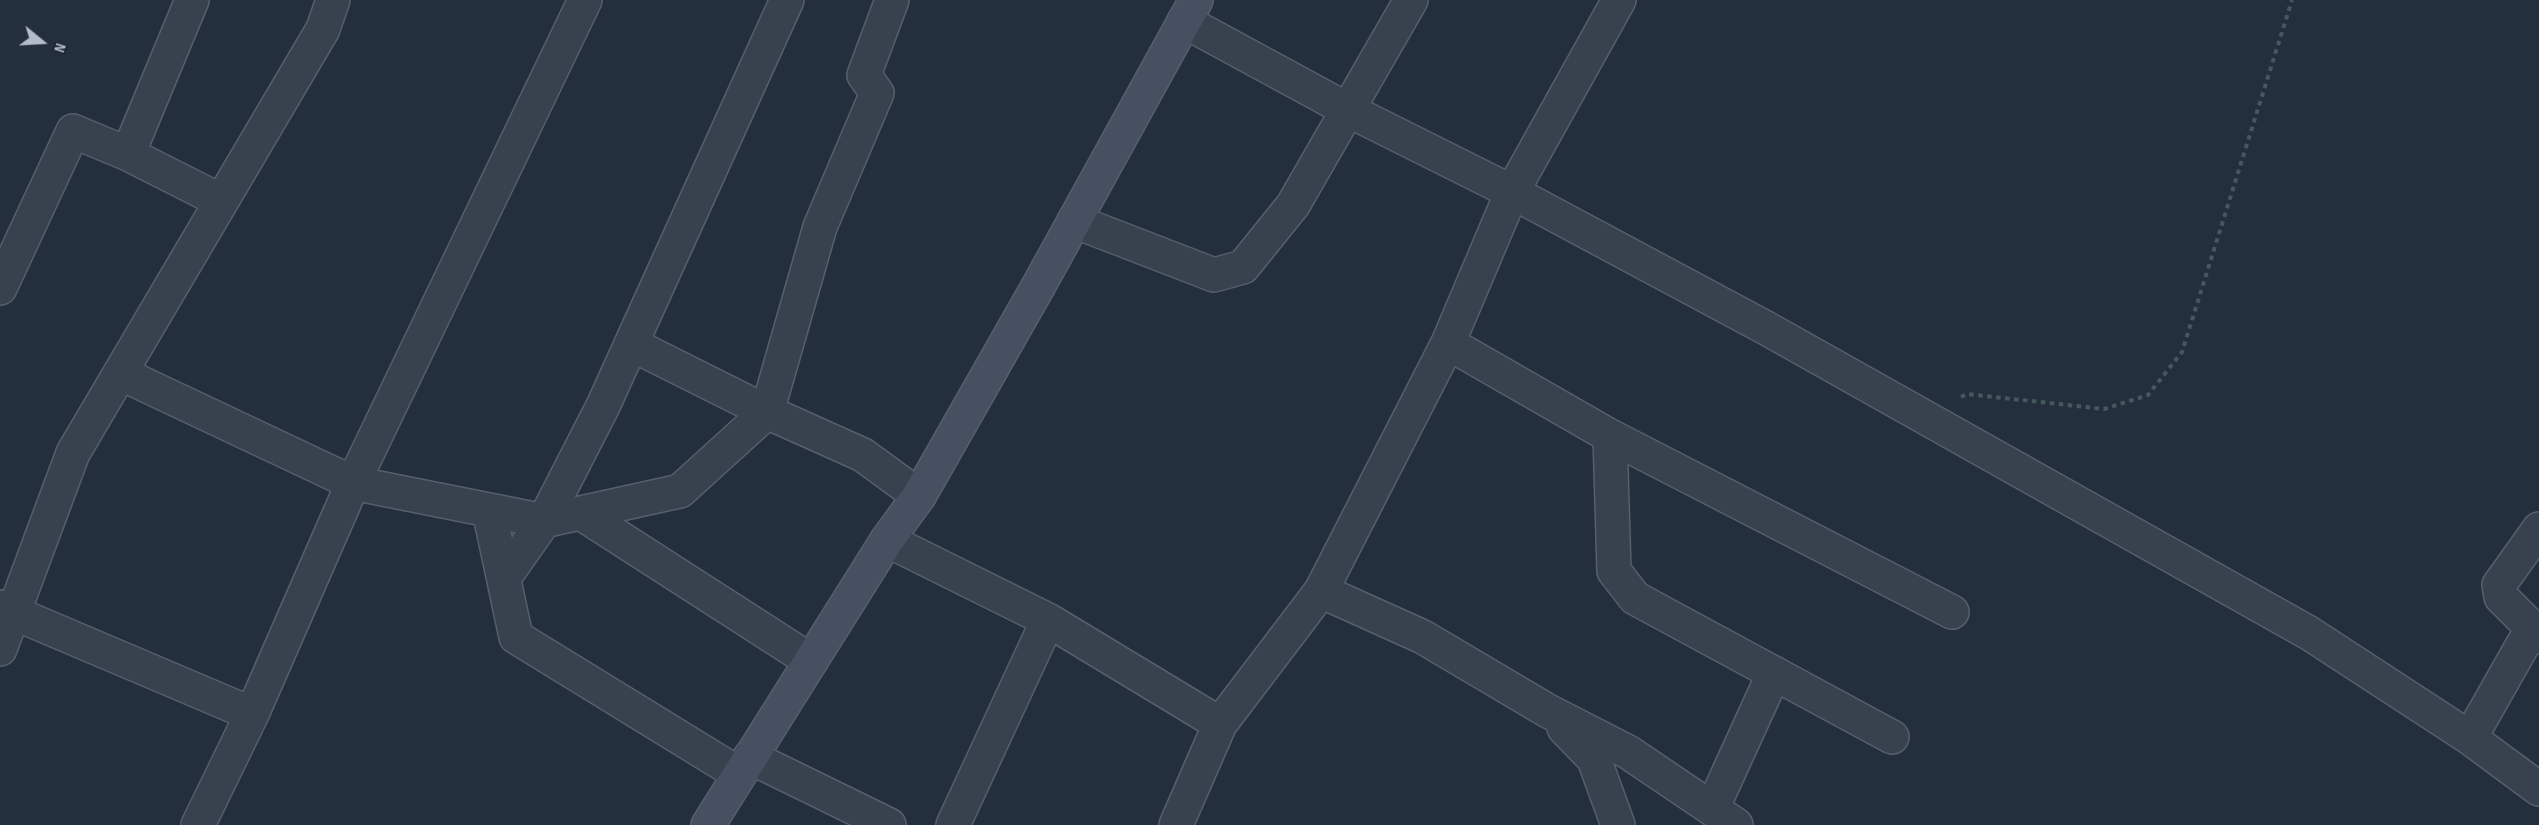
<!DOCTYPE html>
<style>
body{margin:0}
#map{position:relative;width:2539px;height:825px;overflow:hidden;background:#242f3e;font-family:"Sofia Sans Condensed",sans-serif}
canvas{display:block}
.north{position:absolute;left:12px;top:12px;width:60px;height:60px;-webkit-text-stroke:4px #1d2633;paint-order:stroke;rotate:108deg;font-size:16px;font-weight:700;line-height:24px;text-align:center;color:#b4bcc9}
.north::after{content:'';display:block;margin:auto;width:21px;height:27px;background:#b4bcc9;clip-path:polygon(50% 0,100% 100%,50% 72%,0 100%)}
</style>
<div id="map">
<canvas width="2539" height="825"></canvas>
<div class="north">N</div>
</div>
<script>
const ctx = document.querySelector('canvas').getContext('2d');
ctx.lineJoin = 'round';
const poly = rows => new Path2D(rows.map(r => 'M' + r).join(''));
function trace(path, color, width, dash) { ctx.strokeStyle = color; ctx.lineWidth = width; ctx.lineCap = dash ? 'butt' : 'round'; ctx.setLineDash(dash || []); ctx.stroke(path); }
const path = poly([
 [1961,397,1967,394,2104,409,2148,395,2182,352,2292,0]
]);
const minor = poly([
 [192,0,128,154,221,201],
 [1184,21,1348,110,1512,192,1766,328,2309,633,2470,738,2539,789],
 [1074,221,1214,275,1243,267,1293,205,1411,0],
 [0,288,73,131,128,154],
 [1448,343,1512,192,1619,0],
 [631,344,767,412,820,227,877,93,864,75,892,0],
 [120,373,353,483,544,521,680,491,767,412,863,455,919,496],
 [1610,436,1614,571,1635,598,1892,737],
 [489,510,516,637,739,774],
 [581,513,811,661],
 [887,540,1048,620,1220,724,1321,591,1448,343,1610,436,1952,612],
 [504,578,544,521,603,406,787,0],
 [1321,591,1423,637,1548,711,1628,752,1736,825],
 [0,607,252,714],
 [2539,635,2501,597,2499,585,2539,529],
 [0,649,73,453,323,29,333,0],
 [1564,728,1594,759,1618,825],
 [2470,738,2525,641,2539,635],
 [750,757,889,825],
 [1712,809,1774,673],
 [198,825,252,714,353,483,585,0],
 [953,825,1048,620],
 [1176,825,1220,724]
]);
const secondary = poly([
 [708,825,887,540,919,496,1039,285,1196,0]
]);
trace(minor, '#565f6c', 36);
trace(secondary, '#565f6c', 36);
trace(path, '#44595c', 4, [4.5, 4.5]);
trace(minor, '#38414e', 33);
trace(secondary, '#465061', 33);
</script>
